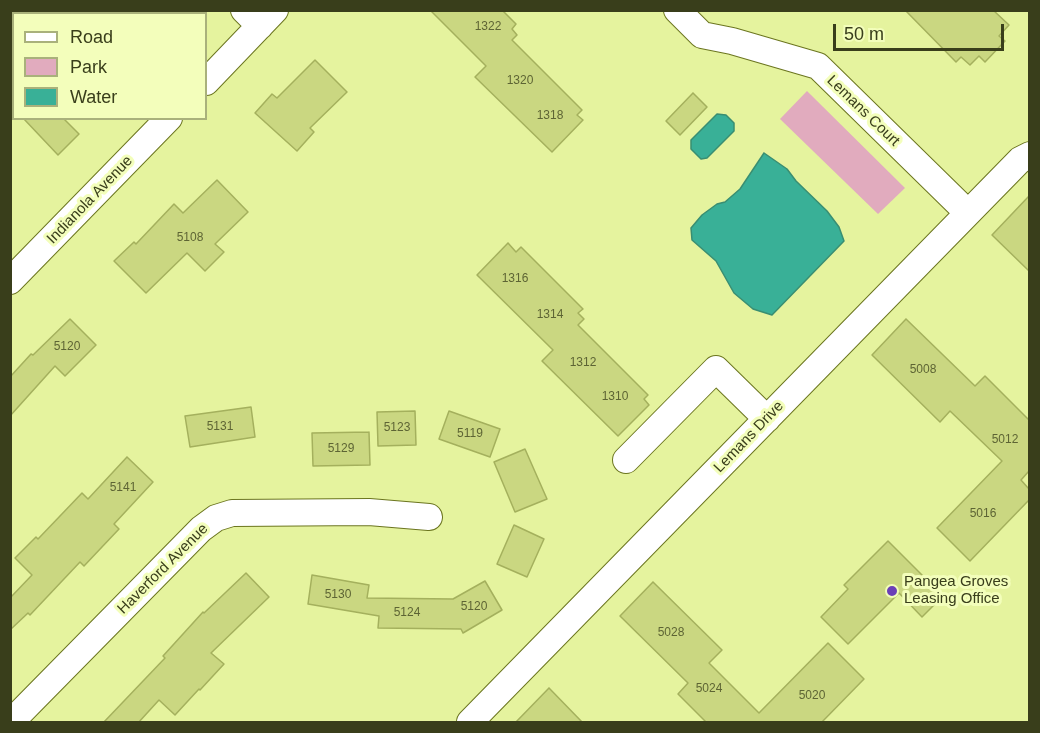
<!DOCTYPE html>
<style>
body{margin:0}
#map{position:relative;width:1040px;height:733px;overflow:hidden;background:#e5f39e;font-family:Arial,sans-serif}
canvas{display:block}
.frame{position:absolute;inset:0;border:12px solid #393e1b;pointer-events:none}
.legend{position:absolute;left:12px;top:12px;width:195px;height:108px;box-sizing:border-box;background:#f3febb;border:2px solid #a9b17b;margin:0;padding:8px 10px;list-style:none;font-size:18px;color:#393e1b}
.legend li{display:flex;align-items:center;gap:12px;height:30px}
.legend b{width:30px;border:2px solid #a9b17b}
.scale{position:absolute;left:833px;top:24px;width:171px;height:27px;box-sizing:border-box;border:3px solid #393e1b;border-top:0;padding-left:8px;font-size:18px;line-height:21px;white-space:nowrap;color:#393e1b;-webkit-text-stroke:4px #f3febb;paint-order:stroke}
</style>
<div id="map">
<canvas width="1040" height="733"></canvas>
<div class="frame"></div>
<ul class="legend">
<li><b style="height:8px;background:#fff"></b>Road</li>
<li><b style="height:16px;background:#e1abbe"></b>Park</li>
<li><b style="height:16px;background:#39b097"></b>Water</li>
</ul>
<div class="scale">50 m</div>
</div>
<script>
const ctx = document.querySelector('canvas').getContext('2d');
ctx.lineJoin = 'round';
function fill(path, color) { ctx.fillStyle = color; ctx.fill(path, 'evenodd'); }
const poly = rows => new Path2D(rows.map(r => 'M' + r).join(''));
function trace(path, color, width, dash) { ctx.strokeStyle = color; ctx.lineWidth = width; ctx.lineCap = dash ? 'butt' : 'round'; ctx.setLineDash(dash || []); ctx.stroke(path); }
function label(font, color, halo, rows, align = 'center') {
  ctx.font = font + ' Arial,sans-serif'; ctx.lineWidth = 6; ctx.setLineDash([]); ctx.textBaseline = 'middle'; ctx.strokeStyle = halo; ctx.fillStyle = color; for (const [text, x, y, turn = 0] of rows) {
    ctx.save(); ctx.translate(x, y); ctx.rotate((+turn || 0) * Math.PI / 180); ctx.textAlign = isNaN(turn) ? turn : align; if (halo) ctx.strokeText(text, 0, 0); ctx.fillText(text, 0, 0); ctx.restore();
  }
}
const green = poly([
 [807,91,905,188,878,214,780,119]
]);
const water = poly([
 [717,114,726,115,734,123,734,131,707,158,701,159,691,149,691,140,717,114],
 [764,153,787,169,796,181,827,211,839,227,844,241,772,315,753,309,734,293,716,261,692,240,691,228,702,215,717,204,725,202,740,189,764,153]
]);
const building = poly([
 [430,10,502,10,516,24,512,29,517,35,512,40,582,110,577,115,583,120,552,152,475,77,486,66,430,10],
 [905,10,993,10,1009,25,999,36,1005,41,985,62,979,56,970,65,961,57,956,62,905,10],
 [315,60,347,92,310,128,314,132,297,151,255,113,272,94,277,98,315,60],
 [693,93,707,107,680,135,666,121,693,93],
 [23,118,63,118,79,134,58,155,23,118],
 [217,180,248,212,215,244,224,252,205,271,187,253,146,293,114,261,134,242,136,244,174,204,183,213,217,180],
 [1029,196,1029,271,992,235,1029,196],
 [508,243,516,252,521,247,583,309,578,313,584,319,578,325,648,395,644,399,649,405,618,436,542,361,553,350,477,275,508,243],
 [70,319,96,345,65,376,55,366,10,416,10,377,31,354,33,355,70,319],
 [906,319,975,386,985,376,1029,420,1029,471,1021,480,1029,489,1029,500,970,561,937,528,1002,461,950,411,940,422,872,355,906,319],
 [251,407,255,437,190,447,185,416,251,407],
 [415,411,416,445,378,446,377,412,415,411],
 [449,411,500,429,490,457,439,439,449,411],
 [369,432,370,465,313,466,312,433,369,432],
 [525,449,547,499,515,512,494,462,525,449],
 [127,457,153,482,114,524,119,529,84,566,80,562,30,615,28,613,10,630,10,598,32,575,15,558,36,537,38,539,82,493,88,499,127,457],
 [514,525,544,539,527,577,497,564,514,525],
 [888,541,943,596,922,617,899,593,848,644,821,617,848,589,844,585,888,541],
 [246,573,269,597,211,653,224,664,200,690,199,689,175,715,159,700,138,723,103,723,165,658,163,656,203,612,204,613,246,573],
 [312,575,369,585,367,598,453,599,485,581,502,610,463,633,461,629,378,628,379,616,308,604,312,575],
 [653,582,722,650,709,663,759,713,828,643,864,679,821,723,707,723,678,694,688,683,620,616,653,582],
 [549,688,583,723,515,723,549,688]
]);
const minor = poly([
 [244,10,260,26],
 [677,10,702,35,732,41,818,66,968,213],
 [206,82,275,10],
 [10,281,169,118],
 [626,460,716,369,767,419],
 [11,722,201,529,216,518,232,513,369,512,429,517],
 [470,722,1020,160,1030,155]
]);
const markers = [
 [892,591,6,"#6b3fb7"]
];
const numberNames = [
 ["1322",488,27],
 ["1320",520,81],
 ["1318",550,116],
 ["5108",190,238],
 ["1316",515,279],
 ["1314",550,315],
 ["5120",67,347],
 ["1312",583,363],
 ["5008",923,370],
 ["1310",615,397],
 ["5131",220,427],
 ["5123",397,428],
 ["5119",470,434],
 ["5012",1005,440],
 ["5129",341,449],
 ["5141",123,488],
 ["5016",983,514],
 ["5130",338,595],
 ["5120",474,607],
 ["5124",407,613],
 ["5028",671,633],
 ["5024",709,689],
 ["5020",812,696]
];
const streetNames = [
 ["Lemans Court",863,111,44],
 ["Indianola Avenue",90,200,-46],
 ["Lemans Drive",749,437,-46],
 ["Haverford Avenue",163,569,-45]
];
const poiNames = [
 ["Pangea Groves",904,582],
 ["Leasing Office",904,599]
];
fill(green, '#e1abbe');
fill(water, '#39b097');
trace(water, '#398e72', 1.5);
fill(building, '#cad781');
trace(building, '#a4b05d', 1.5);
trace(minor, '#6b751f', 28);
trace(minor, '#fff', 26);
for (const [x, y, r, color] of markers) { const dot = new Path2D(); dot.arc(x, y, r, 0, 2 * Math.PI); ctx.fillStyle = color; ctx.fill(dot); trace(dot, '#f3febb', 2); }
label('12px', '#5d6434', null, numberNames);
label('15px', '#393e1b', '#f3febb', streetNames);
label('15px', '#393e1b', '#f3febb', poiNames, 'left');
</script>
